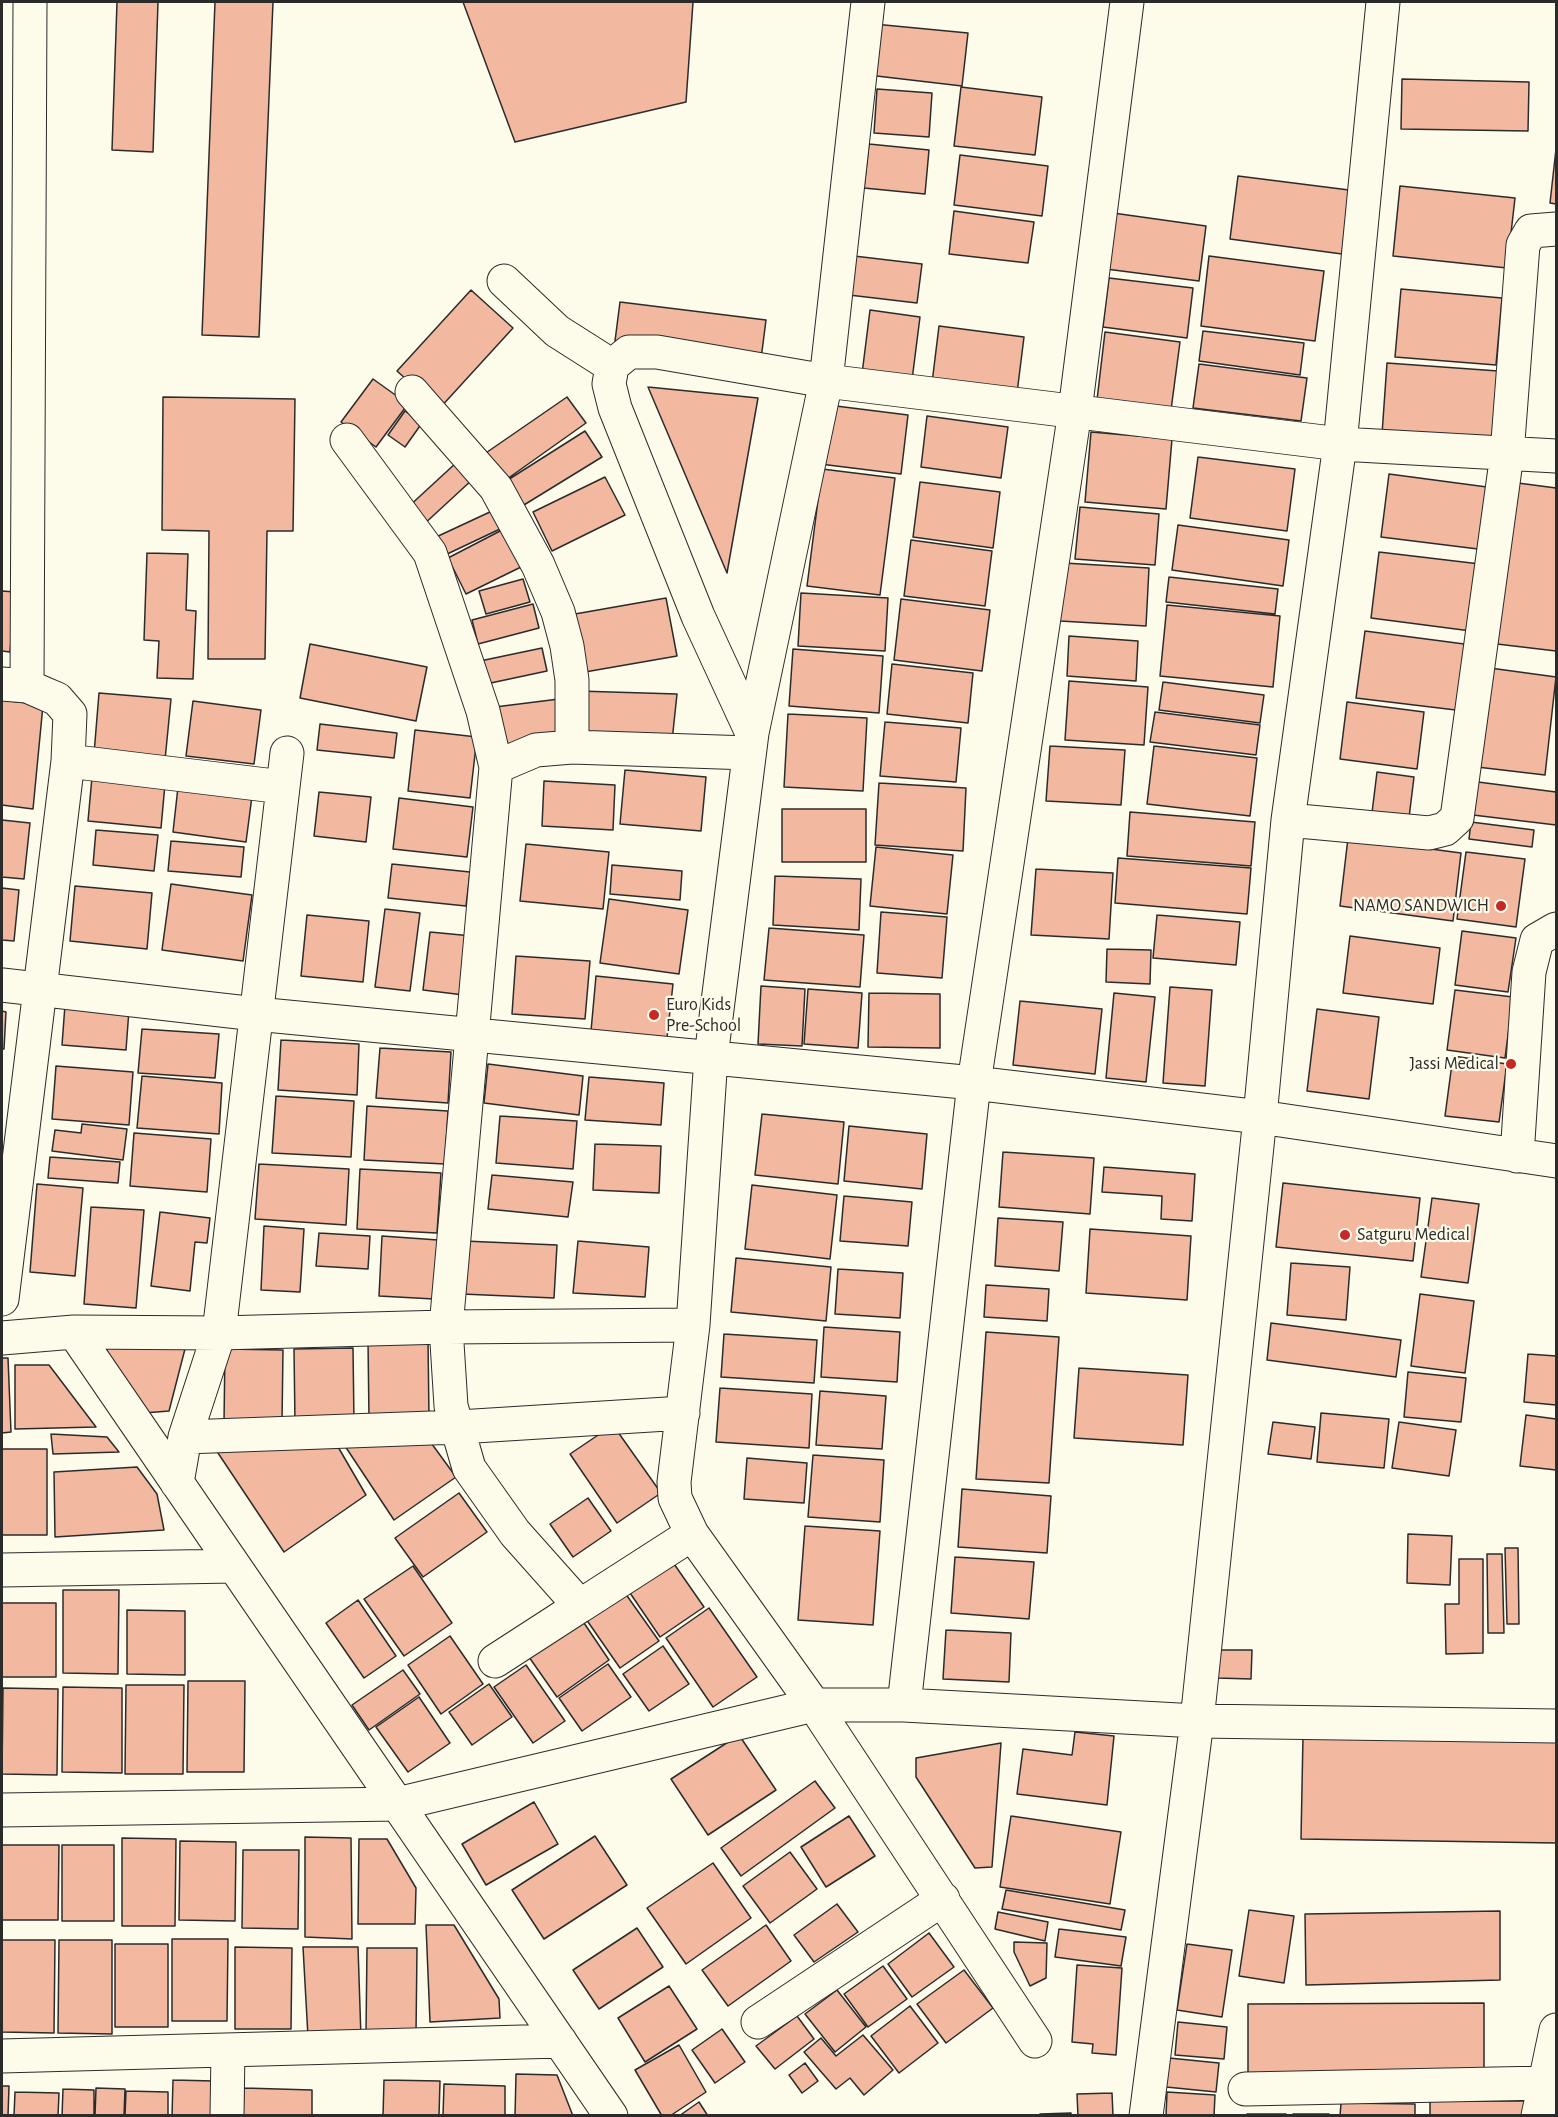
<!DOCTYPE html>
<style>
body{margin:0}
#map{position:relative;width:1558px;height:2117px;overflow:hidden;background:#fdfbea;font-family:"Alegreya Sans",sans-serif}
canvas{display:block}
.frame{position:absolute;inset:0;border:3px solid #2b2b2b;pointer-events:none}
</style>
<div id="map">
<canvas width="1558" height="2117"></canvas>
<div class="frame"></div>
</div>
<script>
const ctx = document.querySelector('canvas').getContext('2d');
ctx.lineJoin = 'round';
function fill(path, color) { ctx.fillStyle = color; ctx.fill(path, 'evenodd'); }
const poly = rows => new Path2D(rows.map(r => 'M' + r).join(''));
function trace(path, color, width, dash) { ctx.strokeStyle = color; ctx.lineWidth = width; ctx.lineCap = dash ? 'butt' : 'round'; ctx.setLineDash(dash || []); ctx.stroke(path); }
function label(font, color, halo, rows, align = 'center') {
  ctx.font = font + ' "Alegreya Sans",sans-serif'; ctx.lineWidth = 4.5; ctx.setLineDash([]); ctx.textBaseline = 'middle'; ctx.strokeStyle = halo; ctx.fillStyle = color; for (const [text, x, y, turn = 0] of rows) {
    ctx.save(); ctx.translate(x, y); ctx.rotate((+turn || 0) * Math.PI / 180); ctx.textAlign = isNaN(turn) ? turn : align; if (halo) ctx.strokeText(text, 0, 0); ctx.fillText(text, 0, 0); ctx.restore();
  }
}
const building = poly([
 [117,2,158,2,153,152,112,150,117,2],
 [215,2,273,2,259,337,202,335,215,2],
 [463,2,693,2,686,102,515,142,463,2],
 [874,24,968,33,962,86,868,75,874,24],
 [1402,79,1529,82,1528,131,1401,129,1402,79],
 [961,87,1042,97,1035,155,954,146,961,87],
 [877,89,932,93,929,137,874,133,877,89],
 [869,144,929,150,925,194,864,188,869,144],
 [1556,149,1556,204,1550,203,1556,149],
 [960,155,1048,166,1042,216,954,205,960,155],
 [1238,176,1349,190,1342,254,1230,239,1238,176],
 [1400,186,1515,198,1507,268,1393,256,1400,186],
 [954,211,1034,222,1028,263,949,254,954,211],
 [1113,213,1206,226,1199,281,1106,269,1113,213],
 [854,256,922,264,917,303,849,295,854,256],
 [1209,256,1324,271,1315,341,1201,326,1209,256],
 [1109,278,1193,288,1187,338,1103,327,1109,278],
 [1401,289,1502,298,1496,365,1395,357,1401,289],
 [471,290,513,328,439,409,397,371,471,290],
 [620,302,766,320,761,359,615,341,620,302],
 [870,310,920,317,912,380,862,374,870,310],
 [939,326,1024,337,1017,393,932,383,939,326],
 [1203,331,1304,343,1300,375,1199,361,1203,331],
 [1105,332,1180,342,1171,410,1097,400,1105,332],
 [1387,363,1498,371,1493,442,1382,434,1387,363],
 [1199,364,1307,378,1301,421,1193,408,1199,364],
 [373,379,408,404,376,447,341,422,373,379],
 [648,387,758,398,727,573,648,387],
 [163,397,295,399,293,531,267,531,265,659,208,659,209,531,162,530,163,397],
 [567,397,586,423,500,484,480,457,567,397],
 [828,405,908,415,901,474,820,464,828,405],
 [405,411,422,423,405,447,388,435,405,411],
 [927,416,1008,427,1001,478,921,467,927,416],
 [585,431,602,457,519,508,503,483,585,431],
 [1091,432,1172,439,1166,509,1085,502,1091,432],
 [1198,457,1295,469,1287,531,1190,518,1198,457],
 [457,462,473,479,422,526,406,509,457,462],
 [822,469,895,478,880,595,807,586,822,469],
 [1389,474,1487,487,1478,549,1381,537,1389,474],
 [605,477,625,515,552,551,533,512,605,477],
 [920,482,1000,492,993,548,913,537,920,482],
 [1518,483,1556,488,1556,651,1497,644,1518,483],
 [1080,507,1159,514,1155,565,1075,559,1080,507],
 [492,511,500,529,443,556,434,538,492,511],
 [1178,525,1289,540,1283,586,1172,570,1178,525],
 [502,530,521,567,466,594,448,558,502,530],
 [911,540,992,551,985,606,904,596,911,540],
 [1379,552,1480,564,1471,631,1371,618,1379,552],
 [147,553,188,554,186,610,196,611,193,679,157,678,159,641,144,640,147,553],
 [1064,563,1149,568,1146,626,1060,621,1064,563],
 [1169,577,1278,589,1275,614,1166,602,1169,577],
 [523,579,530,602,486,614,479,591,523,579],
 [2,591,15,592,10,652,2,651,2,591],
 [801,593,888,598,885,651,798,646,801,593],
 [666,598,677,656,585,672,575,614,666,598],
 [901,599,990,610,982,671,894,660,901,599],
 [533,604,539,628,478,644,472,620,533,604],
 [1167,605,1280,616,1273,687,1160,676,1167,605],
 [1365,631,1472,645,1464,711,1356,698,1365,631],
 [1069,636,1138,641,1136,681,1067,676,1069,636],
 [310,644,427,667,416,721,300,698,310,644],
 [542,648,547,671,486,684,480,661,542,648],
 [793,649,883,656,879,713,789,706,793,649],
 [892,664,973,673,968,723,887,714,892,664],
 [1490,668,1556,677,1545,775,1477,767,1490,668],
 [1069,681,1148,687,1144,745,1065,740,1069,681],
 [1163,682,1264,695,1260,723,1159,710,1163,682],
 [578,691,677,694,672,741,579,734,578,691],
 [99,693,171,699,165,760,94,754,99,693],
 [559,699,565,743,501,751,495,707,559,699],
 [2,700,43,705,33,809,2,805,2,700],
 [193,701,261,710,254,764,186,756,193,701],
 [1347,702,1424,712,1417,769,1340,759,1347,702],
 [1155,712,1260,725,1256,755,1150,742,1155,712],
 [788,714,867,718,863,791,784,787,788,714],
 [885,722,961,728,956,782,880,776,885,722],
 [320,724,397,733,394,758,317,750,320,724],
 [415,730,477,737,470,798,408,791,415,730],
 [1050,746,1125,750,1121,805,1046,801,1050,746],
 [1154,746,1257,758,1250,816,1147,804,1154,746],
 [625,770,706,777,701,831,620,824,625,770],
 [1377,772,1414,777,1408,826,1371,821,1377,772],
 [92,777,165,784,161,828,88,821,92,777],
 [544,781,615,785,613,830,542,826,544,781],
 [1478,782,1556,792,1556,825,1473,815,1478,782],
 [879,783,966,788,963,851,875,845,879,783],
 [178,787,252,796,246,842,173,832,178,787],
 [319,792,371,797,366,842,314,836,319,792],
 [399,798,473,807,467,857,393,849,399,798],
 [782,809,866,809,866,862,782,862,782,809],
 [1130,812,1255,822,1251,866,1127,856,1130,812],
 [2,820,30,823,24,879,2,877,2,820],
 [1471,822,1534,830,1532,847,1469,839,1471,822],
 [96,830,158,835,154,871,93,865,96,830],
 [1348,838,1461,853,1453,921,1340,906,1348,838],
 [171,841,244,847,241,877,168,871,171,841],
 [526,844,609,852,603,909,520,901,526,844],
 [876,847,953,855,947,914,870,906,876,847],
 [1466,852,1525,859,1516,927,1457,919,1466,852],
 [1118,858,1251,868,1247,914,1115,903,1118,858],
 [392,864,470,872,466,906,388,898,392,864],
 [612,865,682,871,680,900,610,894,612,865],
 [1036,869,1113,873,1109,939,1031,935,1036,869],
 [775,876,861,879,859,930,773,925,775,876],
 [171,884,252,895,243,961,162,950,171,884],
 [75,886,152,893,147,949,70,941,75,886],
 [2,888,19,890,14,941,2,940,2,888],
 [609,899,688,910,679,974,600,963,609,899],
 [385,909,420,913,410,991,375,987,385,909],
 [881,912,947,917,942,978,877,973,881,912],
 [307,915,369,921,363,982,301,976,307,915],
 [1157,915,1240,922,1236,965,1153,958,1157,915],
 [769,928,864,935,860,987,764,980,769,928],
 [1462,931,1516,938,1508,992,1455,985,1462,931],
 [430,932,472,936,464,995,423,990,430,932],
 [1350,936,1440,948,1433,1004,1343,993,1350,936],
 [1107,949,1151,950,1150,984,1106,982,1107,949],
 [516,956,590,961,585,1019,512,1014,516,956],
 [596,976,673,984,667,1038,591,1031,596,976],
 [761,986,805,989,802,1046,758,1044,761,986],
 [1170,987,1212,990,1205,1086,1163,1083,1170,987],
 [808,989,862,993,858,1048,804,1044,808,989],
 [1455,990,1513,997,1505,1058,1447,1050,1455,990],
 [869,993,940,994,940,1048,868,1047,869,993],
 [1114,993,1155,997,1146,1082,1106,1078,1114,993],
 [1020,1001,1102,1009,1095,1074,1013,1065,1020,1001],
 [65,1005,129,1010,126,1050,62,1045,65,1005],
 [1317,1009,1379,1017,1369,1099,1307,1091,1317,1009],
 [2,1011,6,1012,4,1049,2,1049,2,1011],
 [142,1029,219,1034,215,1078,138,1073,142,1029],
 [281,1040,359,1044,357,1095,278,1090,281,1040],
 [380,1048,451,1052,448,1103,376,1098,380,1048],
 [1453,1056,1507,1064,1499,1122,1445,1116,1453,1056],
 [488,1064,583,1076,579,1115,484,1103,488,1064],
 [56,1066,133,1072,129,1125,52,1119,56,1066],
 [142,1076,222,1083,219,1134,137,1128,142,1076],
 [589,1077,664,1083,661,1125,585,1120,589,1077],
 [276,1096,354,1101,351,1157,272,1153,276,1096],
 [367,1106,448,1111,445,1164,364,1160,367,1106],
 [762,1114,844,1122,838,1184,755,1175,762,1114],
 [500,1116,577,1121,573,1169,496,1163,500,1116],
 [82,1124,127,1129,123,1160,52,1151,55,1130,81,1133,82,1124],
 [849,1126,927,1134,922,1189,844,1181,849,1126],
 [134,1133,211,1139,207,1192,130,1186,134,1133],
 [595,1144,661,1146,659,1193,593,1190,595,1144],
 [1003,1152,1094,1158,1090,1214,999,1207,1003,1152],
 [50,1157,120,1162,118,1183,48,1178,50,1157],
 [259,1164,349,1169,346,1225,255,1219,259,1164],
 [1104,1167,1195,1174,1192,1221,1161,1219,1162,1196,1102,1192,1104,1167],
 [360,1169,441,1173,437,1233,357,1229,360,1169],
 [492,1175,573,1182,568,1217,488,1209,492,1175],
 [1283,1183,1420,1198,1413,1261,1276,1247,1283,1183],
 [37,1184,83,1188,75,1276,30,1272,37,1184],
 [752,1185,837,1195,830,1259,745,1249,752,1185],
 [844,1196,912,1202,908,1246,840,1241,844,1196],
 [1432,1198,1479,1204,1468,1283,1421,1277,1432,1198],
 [91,1207,144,1210,136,1308,84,1304,91,1207],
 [160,1212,210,1218,207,1243,195,1242,190,1291,151,1286,160,1212],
 [998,1218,1063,1222,1059,1271,995,1266,998,1218],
 [264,1226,304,1229,300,1292,261,1290,264,1226],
 [1090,1229,1191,1236,1187,1300,1086,1293,1090,1229],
 [319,1233,370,1236,368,1269,316,1266,319,1233],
 [382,1236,438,1240,434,1299,379,1296,382,1236],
 [464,1241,557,1245,554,1298,462,1294,464,1241],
 [578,1241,649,1247,645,1297,573,1293,578,1241],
 [736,1258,831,1267,826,1321,731,1312,736,1258],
 [1291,1263,1350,1267,1346,1320,1287,1315,1291,1263],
 [838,1269,903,1273,900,1318,835,1314,838,1269],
 [986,1285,1049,1289,1047,1321,984,1317,986,1285],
 [1420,1294,1474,1301,1465,1373,1411,1366,1420,1294],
 [1271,1323,1401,1340,1396,1377,1267,1360,1271,1323],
 [824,1327,900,1332,897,1382,821,1377,824,1327],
 [986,1332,1059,1337,1049,1483,976,1479,986,1332],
 [724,1334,817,1340,814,1383,721,1377,724,1334],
 [428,1340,429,1418,369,1419,368,1341,428,1340],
 [186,1345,169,1411,144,1413,105,1348,186,1345],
 [353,1348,354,1423,295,1424,294,1349,353,1348],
 [225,1349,283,1350,282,1423,224,1423,225,1349],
 [1528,1354,1556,1356,1556,1405,1524,1402,1528,1354],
 [2,1358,8,1358,11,1432,2,1433,2,1358],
 [15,1365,49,1365,96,1427,15,1429,15,1365],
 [1079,1368,1188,1375,1183,1445,1074,1438,1079,1368],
 [1408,1372,1466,1378,1461,1422,1404,1417,1408,1372],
 [720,1388,812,1394,809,1448,716,1442,720,1388],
 [820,1391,886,1396,882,1449,816,1445,820,1391],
 [1321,1413,1389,1419,1384,1468,1317,1462,1321,1413],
 [1526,1415,1556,1419,1556,1470,1520,1466,1526,1415],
 [1273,1422,1315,1427,1311,1459,1268,1454,1273,1422],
 [1399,1422,1456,1430,1449,1476,1392,1468,1399,1422],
 [613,1425,661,1493,617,1523,570,1454,613,1425],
 [51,1434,107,1437,119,1452,53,1454,51,1434],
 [334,1440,366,1495,284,1552,216,1450,334,1440],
 [429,1440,456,1477,394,1520,345,1446,429,1440],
 [2,1449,47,1449,47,1535,2,1535,2,1449],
 [813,1455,884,1460,880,1522,808,1517,813,1455],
 [747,1458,807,1463,804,1503,744,1499,747,1458],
 [137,1467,157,1494,164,1530,55,1537,54,1472,137,1467],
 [962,1489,1051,1496,1047,1553,958,1547,962,1489],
 [459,1493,487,1532,423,1577,395,1538,459,1493],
 [588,1498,611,1531,573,1557,550,1524,588,1498],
 [805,1526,880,1531,873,1625,798,1620,805,1526],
 [1408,1534,1452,1536,1450,1585,1407,1583,1408,1534],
 [1505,1548,1518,1548,1519,1624,1507,1624,1505,1548],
 [1487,1554,1502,1554,1504,1633,1488,1633,1487,1554],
 [955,1557,1034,1562,1029,1619,951,1613,955,1557],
 [1459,1559,1483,1559,1483,1653,1446,1654,1445,1604,1459,1604,1459,1559],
 [672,1561,704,1607,660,1637,628,1590,672,1561],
 [413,1566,452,1623,404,1656,364,1599,413,1566],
 [63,1590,119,1590,118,1674,63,1673,63,1590],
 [625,1593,659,1641,620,1668,586,1619,625,1593],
 [358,1600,396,1656,364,1678,326,1623,358,1600],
 [2,1603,56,1603,56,1677,2,1677,2,1603],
 [709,1608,757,1677,713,1707,666,1638,709,1608],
 [127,1610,185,1611,185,1675,127,1674,127,1610],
 [582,1620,609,1660,557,1697,529,1657,582,1620],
 [946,1630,1011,1633,1009,1682,943,1679,946,1630],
 [450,1636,483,1684,441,1714,408,1665,450,1636],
 [663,1646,689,1684,649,1711,623,1674,663,1646],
 [1218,1650,1252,1650,1251,1679,1217,1678,1218,1650],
 [608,1664,631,1697,582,1731,559,1698,608,1664],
 [526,1665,565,1721,533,1743,494,1687,526,1665],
 [403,1670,420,1694,369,1730,352,1705,403,1670],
 [188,1681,245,1681,244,1772,187,1772,188,1681],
 [489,1684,512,1717,472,1745,449,1712,489,1684],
 [126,1685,184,1685,183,1774,125,1774,126,1685],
 [63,1687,122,1688,122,1773,62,1772,63,1687],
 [3,1688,58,1689,57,1775,2,1774,3,1688],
 [419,1697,450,1743,408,1772,376,1727,419,1697],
 [1075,1732,1114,1736,1107,1805,1017,1794,1023,1749,1072,1755,1075,1732],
 [739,1735,776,1790,708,1835,671,1779,739,1735],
 [1303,1736,1556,1740,1556,1843,1301,1839,1303,1736],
 [1001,1743,992,1867,975,1868,916,1777,916,1758,1001,1743],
 [815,1781,835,1808,741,1876,721,1848,815,1781],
 [534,1802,558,1844,486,1885,462,1844,534,1802],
 [849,1816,875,1856,826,1887,801,1847,849,1816],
 [1011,1816,1121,1832,1110,1904,1000,1887,1011,1816],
 [595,1836,627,1885,544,1939,512,1890,595,1836],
 [305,1837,351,1838,352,1939,305,1937,305,1837],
 [122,1838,176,1839,175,1926,122,1926,122,1838],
 [359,1839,387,1839,416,1888,415,1924,358,1924,359,1839],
 [180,1841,236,1842,235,1921,179,1920,180,1841],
 [2,1845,59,1845,58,1920,2,1920,2,1845],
 [62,1845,114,1845,114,1921,62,1921,62,1845],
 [243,1850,299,1850,298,1929,242,1928,243,1850],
 [790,1852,817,1889,770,1923,743,1886,790,1852],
 [713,1863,751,1918,686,1964,647,1908,713,1863],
 [1006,1890,1125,1910,1121,1930,1002,1909,1006,1890],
 [837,1904,858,1932,814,1962,794,1935,837,1904],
 [1249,1910,1294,1916,1284,1983,1239,1976,1249,1910],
 [1500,1911,1500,1980,1306,1985,1305,1914,1500,1911],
 [998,1912,1048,1922,1045,1941,995,1929,998,1912],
 [426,1925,454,1925,499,1999,500,2018,430,2022,426,1925],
 [766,1925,791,1961,728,2006,702,1970,766,1925],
 [637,1928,663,1967,599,2009,573,1970,637,1928],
 [1059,1929,1126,1937,1121,1966,1055,1957,1059,1929],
 [929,1933,954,1967,912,1997,888,1964,929,1933],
 [172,1939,228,1939,227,2021,172,2021,172,1939],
 [2,1940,55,1940,54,2033,2,2032,2,1940],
 [59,1940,112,1940,112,2034,58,2033,59,1940],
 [1014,1942,1047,1943,1046,1978,1030,1986,1014,1952,1014,1942],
 [115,1944,168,1944,168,2027,115,2027,115,1944],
 [1187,1944,1232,1950,1222,2017,1177,2010,1187,1944],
 [235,1947,292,1948,291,2029,235,2029,235,1947],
 [303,1947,358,1947,361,2038,308,2037,303,1947],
 [367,1948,417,1948,416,2034,366,2033,367,1948],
 [1077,1965,1122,1968,1116,2055,1092,2053,1093,2044,1072,2042,1077,1965],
 [883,1966,907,1999,868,2027,844,1994,883,1966],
 [964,1970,993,2008,946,2043,917,2004,964,1970],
 [669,1986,697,2029,645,2062,618,2018,669,1986],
 [837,1990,866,2027,835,2052,805,2014,837,1990],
 [1484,2003,1484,2074,1248,2075,1248,2004,1484,2003],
 [910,2006,938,2043,899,2073,871,2036,910,2006],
 [797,2016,814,2039,775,2069,756,2046,797,2016],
 [1178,2022,1227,2027,1224,2059,1175,2055,1178,2022],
 [722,2029,745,2062,715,2083,692,2050,722,2029],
 [863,2035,893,2070,864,2095,850,2078,836,2089,804,2052,821,2038,836,2056,863,2035],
 [679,2045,706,2092,670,2116,662,2116,635,2070,679,2045],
 [1169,2058,1219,2063,1216,2092,1166,2087,1169,2058],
 [805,2063,818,2081,802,2093,789,2075,805,2063],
 [516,2074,557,2075,573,2116,515,2116,516,2074],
 [173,2080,214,2081,213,2116,172,2116,173,2080],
 [384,2080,440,2081,439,2116,383,2116,384,2080],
 [444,2084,505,2086,505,2116,443,2116,444,2084],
 [2,2086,9,2086,8,2116,2,2116,2,2086],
 [96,2088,125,2089,124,2116,95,2116,96,2088],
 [244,2088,312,2090,312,2116,243,2116,244,2088],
 [63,2089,94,2090,94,2116,62,2116,63,2089],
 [126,2091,168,2092,168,2116,125,2116,126,2091],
 [15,2092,59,2093,58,2116,14,2116,15,2092],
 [1167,2092,1215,2095,1214,2116,1166,2116,1167,2092],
 [1112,2093,1113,2116,1078,2116,1077,2094,1112,2093],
 [1430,2101,1526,2101,1522,2116,1430,2116,1430,2101],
 [699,2102,708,2116,679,2116,699,2102],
 [1341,2103,1415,2104,1415,2116,1340,2116,1341,2103],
 [1071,2113,1071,2116,1040,2116,1040,2114,1071,2113],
 [1247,2114,1286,2114,1286,2116,1247,2116,1247,2114],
 [1293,2114,1329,2114,1329,2116,1293,2116,1293,2114]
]);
const minor = poly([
 [868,2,826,381,752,733,711,1057,693,1325,674,1482,675,1498,692,1534,814,1705,1035,2041],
 [504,281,557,331,612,366],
 [412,392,496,488,538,565,558,612,567,646,572,680,572,747],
 [347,440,430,553,483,711,496,767],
 [2,684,27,686,43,693,57,699,70,714,68,761,2,1299],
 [27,686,30,2],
 [752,733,698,616,615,408,609,384,612,366,629,352,657,352,826,381,1340,444,1556,456],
 [68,761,283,787],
 [1288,820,1429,833,1445,829,1457,818,1507,454,1523,245,1531,231,1556,229],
 [2,985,256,1014,974,1083,1260,1117,1556,1161],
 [1517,1156,1529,972,1537,940,1556,929],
 [74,1332,611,2116],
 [2,1338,74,1332,219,1333,446,1327,693,1325],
 [185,1437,459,1427,683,1413],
 [177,1483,185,1437,219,1333,287,753],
 [692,1534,580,1606,515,1533,469,1468,451,1406,446,1327,496,767,536,750,572,747,749,753],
 [2,1570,234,1566],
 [495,1661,580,1606],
 [904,1705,974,1083,1075,411,1127,2],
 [2,1810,397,1804,814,1705,904,1705,1197,1721,1556,1726],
 [758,2022,943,1899],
 [2,2056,560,2041],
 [1245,2089,1545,2083],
 [227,2116,228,2050],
 [1146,2116,1197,1721,1260,1117,1288,820,1340,444,1383,2],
 [1538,2116,1556,2030]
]);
const markers = [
 [1501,906,6,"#c62828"],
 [654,1015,6,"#c62828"],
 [1511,1064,6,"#c62828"],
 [1345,1235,6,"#c62828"]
];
const poiNames = [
 ["NAMO SANDWICH",1489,906],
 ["Euro Kids",666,1005,"left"],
 ["Pre-School",666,1026,"left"],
 ["Jassi Medical",1499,1064],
 ["Satguru Medical",1357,1235,"left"]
];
fill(building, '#f2b8a0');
trace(building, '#2b2b2b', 1.5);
trace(minor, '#2b2b2b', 35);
trace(minor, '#fdfbea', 33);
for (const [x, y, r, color] of markers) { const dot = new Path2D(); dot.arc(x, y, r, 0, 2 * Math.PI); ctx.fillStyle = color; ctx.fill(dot); trace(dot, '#fdfbea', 2); }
label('18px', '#2b2b2b', '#fdfbea', poiNames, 'right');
</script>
